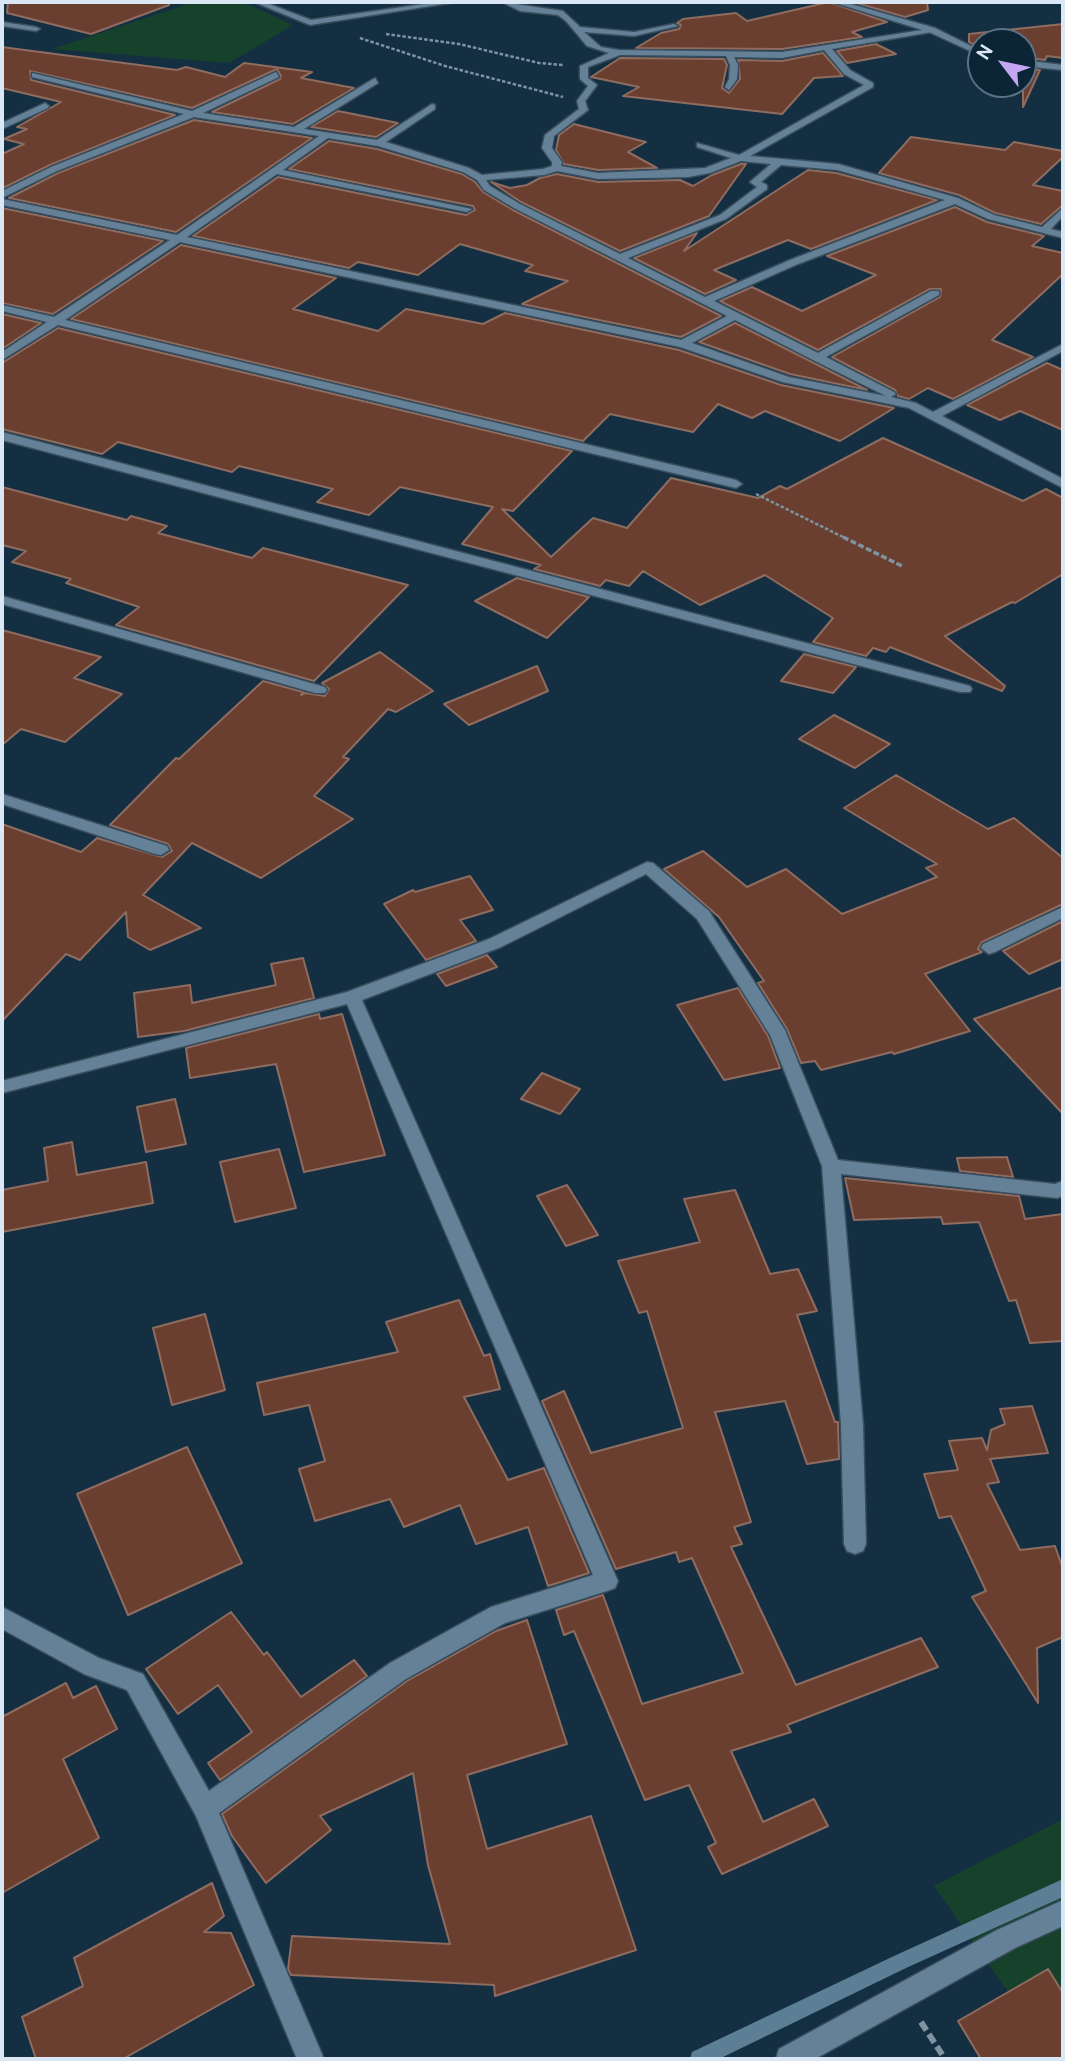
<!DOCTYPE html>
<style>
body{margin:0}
#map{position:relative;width:1065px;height:2061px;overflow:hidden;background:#152f42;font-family:Overpass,sans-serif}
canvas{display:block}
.frame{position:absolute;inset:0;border:4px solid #d9e8f4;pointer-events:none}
.north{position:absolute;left:967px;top:28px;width:70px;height:70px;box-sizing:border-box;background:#0b2537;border:2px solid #5d7383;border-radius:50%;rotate:302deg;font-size:19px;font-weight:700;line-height:28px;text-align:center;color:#d9e8f4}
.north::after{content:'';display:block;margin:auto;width:24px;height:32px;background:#c3a7f2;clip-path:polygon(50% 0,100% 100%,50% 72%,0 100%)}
</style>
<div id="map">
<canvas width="1065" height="2061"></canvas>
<div class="frame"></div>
<div class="north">N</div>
</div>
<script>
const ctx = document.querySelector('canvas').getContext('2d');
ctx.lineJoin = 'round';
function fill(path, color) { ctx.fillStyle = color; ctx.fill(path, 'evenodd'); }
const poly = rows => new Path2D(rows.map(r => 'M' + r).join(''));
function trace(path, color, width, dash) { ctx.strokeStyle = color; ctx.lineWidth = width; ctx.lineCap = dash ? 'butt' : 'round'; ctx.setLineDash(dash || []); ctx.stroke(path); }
const green = poly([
 [194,2,243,2,293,25,229,63,52,49],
 [1063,1819,1063,2032,1013,1999,934,1886]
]);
const stream = poly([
 [1063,1879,1063,1897,906,1968,719,2059,690,2059,692,2052,894,1956,1063,1879]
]);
const building = poly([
 [8,2,168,2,169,5,91,34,7,13,8,2],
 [829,2,887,22,852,32,862,37,782,49,636,48,661,33,679,29,681,25,677,23,683,19,736,13,747,21,829,2],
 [853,2,927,2,928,10,905,17,853,2],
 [1063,24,1063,58,1047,56,1045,60,1023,57,1023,42,981,42,981,48,969,42,969,34,1063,24],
 [876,44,896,54,847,63,837,51,876,44],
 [2,47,177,70,186,67,225,77,244,63,312,72,301,78,354,88,293,124,212,112,280,79,281,76,277,69,192,108,30,71,31,80,175,115,50,165,3,188,2,154,24,144,4,139,27,129,17,127,61,102,2,88,2,47],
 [823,53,843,76,814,78,782,114,623,96,639,87,591,77,620,58,724,59,727,65,722,88,729,93,740,79,738,60,782,61,823,53],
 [1023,69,1040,70,1023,107,1023,69],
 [338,111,398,123,376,137,311,127,338,111],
 [194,120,312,138,176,232,9,198,58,173,194,120],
 [574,124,646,142,628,152,657,168,598,170,564,164,556,150,559,135,574,124],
 [911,137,1005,150,1014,142,1063,151,1063,157,1033,185,1063,191,1063,205,1041,224,995,213,959,195,879,173,911,137],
 [329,141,377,149,462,174,475,182,483,192,513,210,721,316,681,337,522,304,568,281,525,271,533,265,460,244,418,275,358,262,349,268,193,236,278,177,466,215,475,210,473,206,289,169,329,141],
 [741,164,746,164,709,216,620,251,521,202,491,182,510,188,527,185,540,178,557,174,598,182,680,180,693,186,712,175,741,164],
 [808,170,836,173,937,200,811,249,788,240,714,270,736,280,705,294,634,258,697,233,684,251,808,170],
 [955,207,987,222,1044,236,1032,246,1063,253,1063,274,992,340,1033,357,953,399,928,388,909,399,898,396,895,390,832,357,940,297,941,289,930,289,818,350,720,301,752,287,802,311,876,275,827,256,955,207],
 [2,208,163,241,53,314,2,303,2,208],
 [181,245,336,278,293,309,378,331,406,309,483,324,505,313,679,350,781,385,894,408,840,441,765,411,752,418,718,404,693,432,610,414,583,441,71,319,181,245],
 [2,314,41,323,2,349,2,314],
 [735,323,812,362,867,390,790,374,699,342,735,323],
 [58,328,572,451,513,511,502,509,551,557,593,518,627,528,671,478,758,498,780,486,787,489,883,438,1023,501,1046,489,1063,498,1063,574,1015,603,1012,602,945,636,1005,686,1002,691,890,647,886,652,873,648,866,656,813,642,833,618,765,575,700,605,643,571,629,586,606,580,600,586,534,569,541,565,462,544,493,507,400,487,369,515,317,502,333,489,239,466,232,472,118,442,102,454,2,429,2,363,58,328],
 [1047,363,1063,370,1063,430,1020,411,1000,420,967,405,1047,363],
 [2,487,127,520,131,516,167,526,158,533,252,558,263,548,408,585,314,681,116,625,139,607,66,583,71,579,12,562,26,551,2,545,2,487],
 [517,578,589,597,547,638,475,601,517,578],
 [2,630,101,657,74,678,122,694,65,742,21,729,2,745,2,630],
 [380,652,433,691,396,712,388,709,343,757,349,759,314,796,353,819,261,878,192,843,143,895,201,928,150,950,128,937,126,912,80,960,66,954,2,1021,2,824,81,852,97,838,162,857,172,851,168,844,110,825,176,758,179,759,263,681,303,692,301,695,305,693,325,696,329,689,322,683,380,652],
 [804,654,856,667,833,693,781,681,804,654],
 [537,666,548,691,469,725,444,704,537,666],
 [834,715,890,744,855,768,799,739,834,715],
 [896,775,988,829,1014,818,1063,858,1063,904,982,942,978,949,982,952,925,974,970,1031,894,1054,892,1052,821,1070,815,1061,801,1063,787,1029,758,983,764,981,719,917,664,869,703,851,747,887,786,869,842,914,937,877,926,868,937,864,844,808,896,775],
 [470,876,493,910,460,920,476,941,426,960,384,904,413,890,415,892,470,876],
 [1063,921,1063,959,1029,974,1003,951,1063,921],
 [487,955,497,967,446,986,437,974,487,955],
 [303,958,314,998,184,1031,138,1037,134,993,190,985,192,1003,276,985,271,964,303,958],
 [1063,987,1063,1114,974,1019,1063,987],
 [738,988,768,1036,780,1068,724,1080,677,1005,738,988],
 [319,1014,320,1019,342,1014,385,1155,304,1172,276,1064,190,1078,186,1048,319,1014],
 [542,1073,580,1089,560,1114,521,1099,542,1073],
 [175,1099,186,1144,146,1152,137,1107,175,1099],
 [72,1142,77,1175,146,1162,153,1203,2,1232,2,1190,48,1181,44,1148,72,1142],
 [279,1149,296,1208,235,1222,220,1162,279,1149],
 [1007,1157,1013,1177,960,1171,957,1158,1007,1157],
 [845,1178,1019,1196,1025,1219,1063,1214,1063,1341,1030,1343,1016,1300,1009,1301,979,1222,943,1224,941,1217,854,1220,845,1178],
 [567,1185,598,1235,566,1246,537,1196,567,1185],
 [735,1190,770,1274,798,1269,817,1311,797,1315,835,1422,838,1422,839,1459,807,1464,785,1401,715,1412,751,1522,734,1527,742,1544,731,1547,796,1685,921,1638,938,1667,787,1725,791,1732,731,1751,763,1822,814,1799,828,1826,722,1874,708,1847,716,1843,689,1785,645,1800,574,1631,564,1635,556,1610,603,1595,642,1704,743,1673,692,1558,679,1562,676,1552,616,1569,542,1401,564,1391,591,1453,683,1428,647,1311,639,1313,618,1261,700,1242,684,1199,735,1190],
 [459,1300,484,1356,490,1354,500,1389,464,1397,508,1480,544,1468,589,1573,548,1586,528,1527,476,1544,460,1505,404,1527,390,1499,315,1521,299,1469,325,1461,309,1405,264,1415,257,1383,398,1352,386,1322,459,1300],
 [205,1314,225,1390,172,1405,153,1328,205,1314],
 [1032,1406,1048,1453,990,1459,999,1482,987,1484,1020,1550,1055,1546,1063,1569,1063,1637,1037,1648,1038,1703,972,1597,986,1591,951,1516,939,1518,924,1474,958,1470,949,1441,982,1438,987,1450,991,1430,1005,1424,1000,1409,1032,1406],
 [187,1447,242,1563,128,1615,77,1494,187,1447],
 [231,1612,264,1655,267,1652,301,1697,354,1660,367,1676,220,1780,208,1763,252,1732,218,1685,178,1714,146,1669,231,1612],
 [527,1620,567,1744,467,1775,487,1849,591,1816,636,1950,495,1996,494,1985,291,1975,288,1969,292,1936,450,1944,428,1865,413,1773,320,1816,331,1830,266,1883,232,1836,222,1814,407,1681,496,1631,527,1620],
 [66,1683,73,1698,96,1686,117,1729,63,1759,99,1838,2,1893,2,1717,66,1683],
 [212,1883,224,1916,204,1932,231,1933,254,1985,123,2059,36,2059,22,2017,83,1986,74,1958,212,1883],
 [1048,1969,1063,1993,1063,2059,981,2059,958,2021,1048,1969]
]);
const pathFar2 = poly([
 [386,34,459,44,539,63,563,65],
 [360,38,445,66,563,97],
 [756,494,847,539]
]);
const pathFar1 = poly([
 [843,537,902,566]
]);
const path = poly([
 [921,2022,945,2059]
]);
const service = poly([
 [832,2,844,2,935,28,981,51,981,56,929,32,832,2],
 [1023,60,1063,65,1063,70,1023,66,1023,60],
 [45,103,49,106,48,108,2,129,2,123,45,103]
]);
const minor = poly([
 [254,2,264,2,311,20,438,2,456,2,310,25,254,2],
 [502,2,563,11,580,27,634,32,674,24,678,26,634,36,584,32,601,47,619,50,782,52,935,28,932,32,832,49,850,70,873,83,873,87,750,156,838,164,958,198,994,215,1042,227,1063,208,1063,216,1051,229,1063,232,1063,238,988,219,955,204,798,264,714,301,818,353,931,291,939,291,939,295,826,357,894,392,896,394,891,397,916,403,933,412,1063,344,1063,351,942,416,1063,479,1063,488,909,408,782,382,680,347,180,242,65,320,736,480,742,484,736,488,58,325,2,360,2,352,47,322,2,311,2,305,54,317,170,240,2,205,2,199,177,235,319,136,194,117,57,171,2,198,2,191,51,167,184,114,32,77,32,73,192,111,276,72,279,77,203,113,294,127,375,78,378,83,304,129,377,140,432,104,435,105,435,109,386,142,469,168,482,175,543,169,552,166,552,162,542,148,545,135,579,109,577,101,588,86,580,79,580,66,609,53,587,46,566,21,558,15,520,11,502,2],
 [824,50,844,74,864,85,739,155,697,143,697,147,731,158,705,168,598,173,561,166,562,162,552,148,554,136,588,110,585,101,597,85,588,78,588,67,620,55,726,56,730,65,729,79,725,87,729,90,737,79,738,65,734,57,782,58,824,50],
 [328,138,378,146,463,172,477,180,484,190,514,208,727,316,681,340,187,237,277,174,467,212,472,209,283,170,328,138],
 [741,161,771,164,750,182,757,187,720,215,620,254,520,204,490,186,486,180,544,175,557,171,598,179,688,177,710,173,741,161],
 [781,165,837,170,945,200,790,260,705,297,628,258,726,219,767,189,767,185,761,182,781,165],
 [735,320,813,360,886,396,789,377,692,343,735,320],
 [2,22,36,27,40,29,36,31,2,26,2,22],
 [2,432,970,686,972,689,970,692,960,692,2,440,2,432],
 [2,596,325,687,327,690,325,693,315,693,2,604,2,596],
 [2,794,167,846,169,850,161,855,155,854,2,804,2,794],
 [647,862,653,863,709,911,785,1030,838,1160,1055,1184,1063,1181,1063,1196,1057,1198,841,1174,863,1425,866,1544,863,1551,855,1554,847,1551,844,1544,841,1425,822,1166,770,1035,697,919,646,874,501,947,362,1000,618,1581,615,1588,607,1591,505,1623,406,1679,219,1813,324,2059,297,2059,196,1816,127,1690,84,1674,2,1629,2,1607,99,1658,143,1674,209,1791,390,1663,491,1607,593,1575,347,1004,2,1093,2,1081,347,992,489,939,647,862],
 [1063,907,1063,918,995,952,989,954,981,948,983,944,1063,907],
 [1063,1900,1063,1926,1015,1948,815,2059,776,2059,779,2049,997,1930,1063,1900]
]);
fill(green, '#16422b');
fill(stream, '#5d7f95');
fill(building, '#6a3f30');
trace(building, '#8e6c60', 2);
trace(service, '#384d5d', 3);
trace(minor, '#384d5d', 3);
trace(pathFar2, '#7f93a2', 2.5, [3.5, 2]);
trace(pathFar1, '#7f93a2', 3.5, [6, 2.5]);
trace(path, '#7f93a2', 6, [10, 4.5]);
fill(service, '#658197');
fill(minor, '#658197');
</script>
